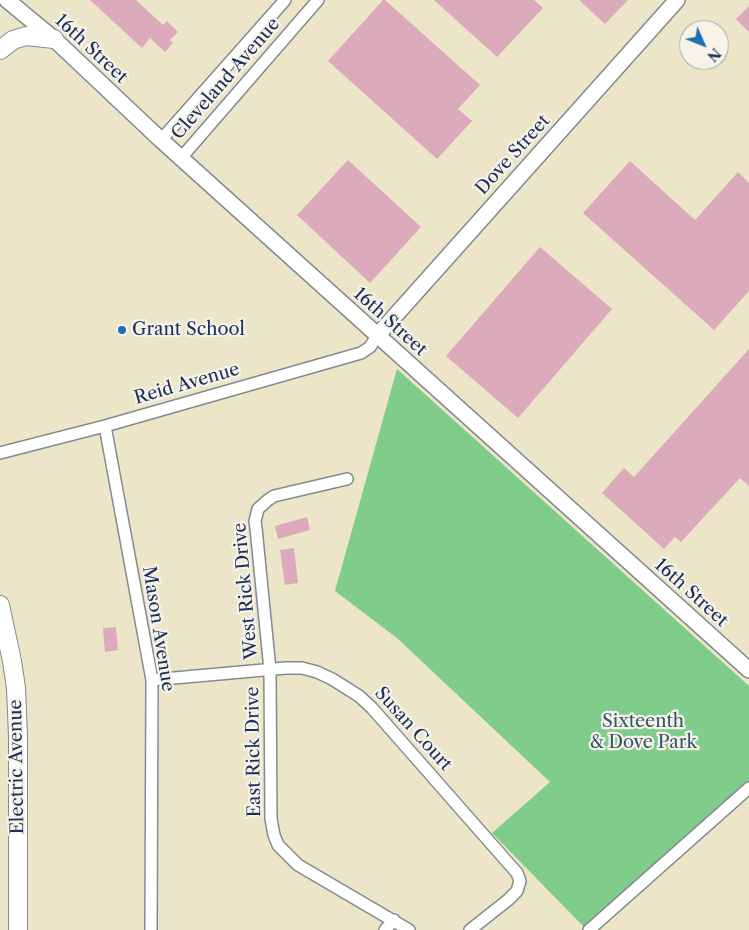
<!DOCTYPE html>
<style>
body{margin:0}
#map{position:relative;width:749px;height:930px;overflow:hidden;background:#ece5c7;font-family:"Libre Caslon Text",serif}
canvas{display:block}
.north{position:absolute;left:679px;top:20px;width:50px;height:50px;box-sizing:border-box;background:#f7f3e8;border:1px solid #9fa5b1;border-radius:50%;rotate:134deg;font-size:14px;font-weight:700;line-height:20px;text-align:center;color:#1b2f5e}
.north::after{content:'';display:block;margin:auto;width:18px;height:22px;background:#1f6fb2;clip-path:polygon(50% 0,100% 100%,50% 72%,0 100%)}
</style>
<div id="map">
<canvas width="749" height="930"></canvas>
<div class="north">N</div>
</div>
<script>
const ctx = document.querySelector('canvas').getContext('2d');
ctx.lineJoin = 'round';
function fill(path, color) { ctx.fillStyle = color; ctx.fill(path, 'evenodd'); }
const poly = rows => new Path2D(rows.map(r => 'M' + r).join(''));
function trace(path, color, width, dash) { ctx.strokeStyle = color; ctx.lineWidth = width; ctx.lineCap = dash ? 'butt' : 'round'; ctx.setLineDash(dash || []); ctx.stroke(path); }
function label(font, color, halo, rows, align = 'center') {
  ctx.font = font + ' "Libre Caslon Text",serif'; ctx.lineWidth = 4.5; ctx.setLineDash([]); ctx.textBaseline = 'middle'; ctx.strokeStyle = halo; ctx.fillStyle = color; for (const [text, x, y, turn = 0] of rows) {
    ctx.save(); ctx.translate(x, y); ctx.rotate((+turn || 0) * Math.PI / 180); ctx.textAlign = isNaN(turn) ? turn : align; if (halo) ctx.strokeText(text, 0, 0); ctx.fillText(text, 0, 0); ctx.restore();
  }
}
const green = poly([
 [397,369,749,686,749,781,584,927,492,833,550,782,397,638,335,591]
]);
const building = poly([
 [90,0,136,0,163,25,167,21,178,32,170,40,173,43,165,52,150,38,142,48],
 [383,0,385,0,480,85,458,109,472,121,437,159,328,61],
 [434,0,534,0,543,8,497,57],
 [579,0,628,0,605,24],
 [749,6,749,32,736,19],
 [348,160,421,227,370,283,297,215],
 [630,161,695,220,738,172,749,183,749,291,714,330,583,213],
 [540,247,612,309,518,418,446,356],
 [749,349,749,486,740,478,681,542,675,537,664,549,602,493,624,468,634,477],
 [307,517,310,530,278,539,275,526],
 [294,548,298,583,285,585,280,550],
 [116,627,118,650,105,652,103,628]
]);
const street = poly([
 [161,140,285,0],
 [181,158,318,0],
 [105,426,152,680,151,930],
 [0,453,105,426,361,353,370,347,377,336],
 [347,479,274,496,268,500,258,509,255,521,256,528,270,670,271,819,274,835,278,845,298,865,409,930],
 [152,680,286,668,302,668,317,672,332,679,359,696,372,708,517,873,520,881,517,891,508,900,470,930],
 [385,930,394,920],
 [589,930,749,788]
]);
const secondary = poly([
 [7,0,54,39,161,140,749,670],
 [377,336,677,0]
]);
const primary = poly([
 [0,50,13,40,26,36,54,39],
 [0,605,12,661,16,688,18,736,18,930]
]);
const markers = [
 [122,330,5,"#1f6fb2"]
];
const streetNames = [
 ["16th Street",91,49,43],
 ["Cleveland Avenue",226,79,-49],
 ["Dove Street",513,155,-48],
 ["16th Street",390,322,42],
 ["Reid Avenue",187,384,-16],
 ["West Rick Drive",246,591,-95],
 ["16th Street",691,593,42],
 ["Mason Avenue",158,629,81],
 ["Susan Court",413,729,48],
 ["East Rick Drive",254,752,-91],
 ["Electric Avenue",17,767,-91]
];
const poiNames = [
 ["Grant School",132,330]
];
const parkNames = [
 ["Sixteenth",643,722],
 ["& Dove Park",643,743]
];
fill(green, '#7fcc8b');
fill(building, '#dbabbc');
trace(street, '#848a92', 14);
trace(secondary, '#848a92', 18);
trace(primary, '#848a92', 20);
trace(street, '#fff', 11);
trace(secondary, '#fff', 15);
trace(primary, '#fff', 18);
for (const [x, y, r, color] of markers) { const dot = new Path2D(); dot.arc(x, y, r, 0, 2 * Math.PI); ctx.fillStyle = color; ctx.fill(dot); trace(dot, '#f7f3e8', 2); }
label('18px', '#1b2f5e', '#f7f3e8', streetNames);
label('18px', '#1b2f5e', '#f7f3e8', poiNames, 'left');
label('18px', '#345669', '#f7f3e8', parkNames);
</script>
